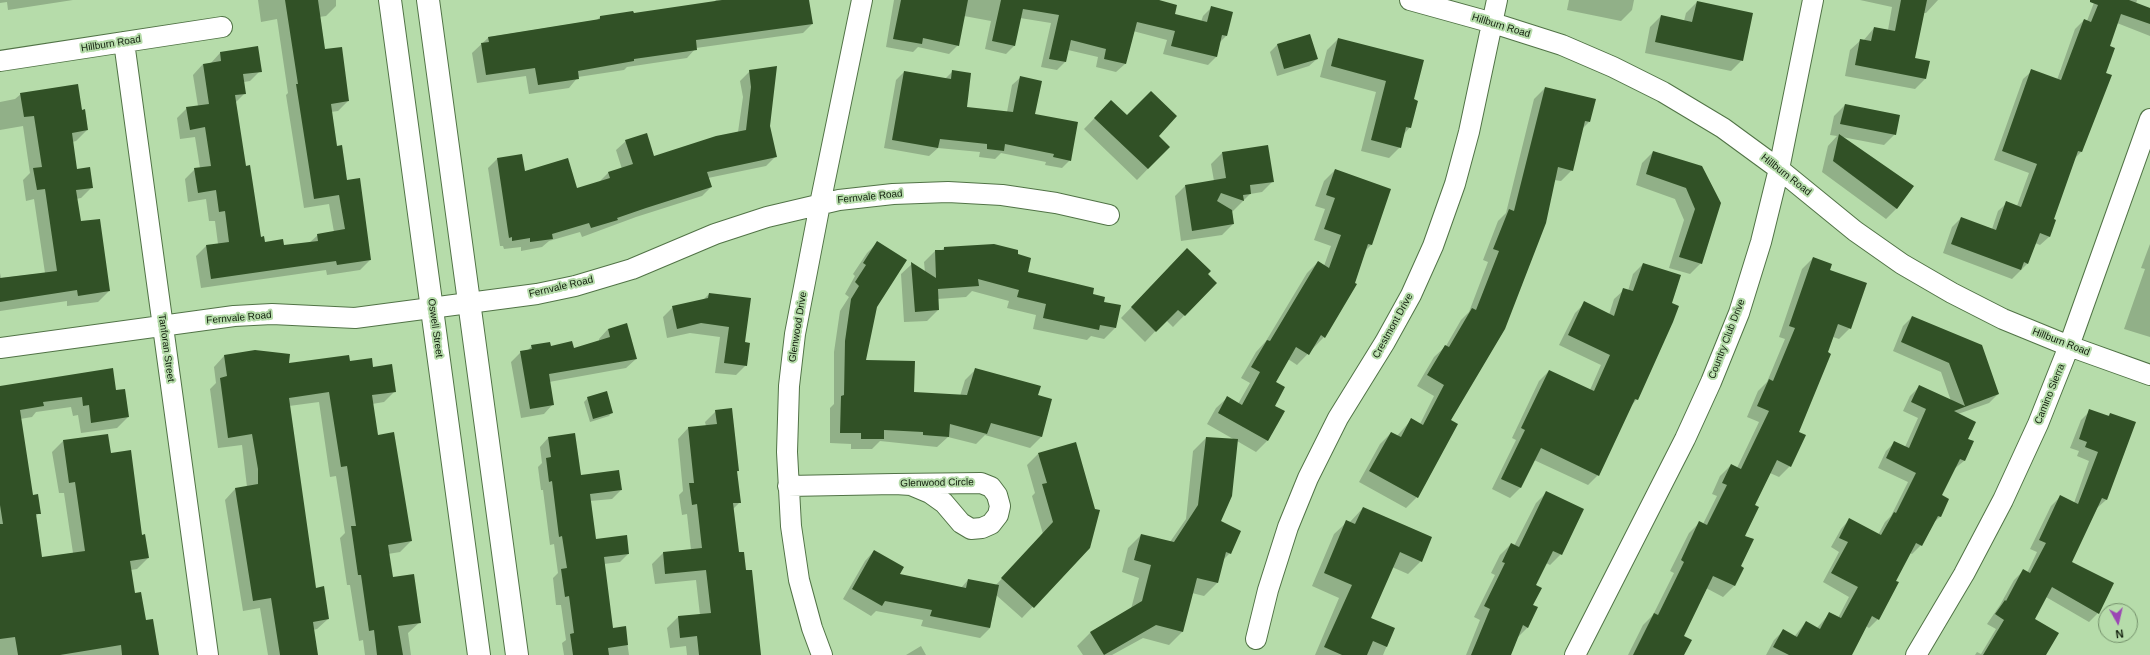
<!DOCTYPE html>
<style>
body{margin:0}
#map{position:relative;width:2150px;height:655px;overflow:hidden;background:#b6dcaa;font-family:Arial,sans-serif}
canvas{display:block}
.north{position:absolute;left:2098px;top:603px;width:40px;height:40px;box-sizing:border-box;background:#b6dcaa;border:1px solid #74906b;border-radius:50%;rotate:172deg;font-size:11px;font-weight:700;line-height:16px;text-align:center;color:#121f0d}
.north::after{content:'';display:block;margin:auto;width:14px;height:18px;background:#9b46b4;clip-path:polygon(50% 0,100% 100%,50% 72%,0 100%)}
</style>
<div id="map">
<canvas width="2150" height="655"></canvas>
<div class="north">N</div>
</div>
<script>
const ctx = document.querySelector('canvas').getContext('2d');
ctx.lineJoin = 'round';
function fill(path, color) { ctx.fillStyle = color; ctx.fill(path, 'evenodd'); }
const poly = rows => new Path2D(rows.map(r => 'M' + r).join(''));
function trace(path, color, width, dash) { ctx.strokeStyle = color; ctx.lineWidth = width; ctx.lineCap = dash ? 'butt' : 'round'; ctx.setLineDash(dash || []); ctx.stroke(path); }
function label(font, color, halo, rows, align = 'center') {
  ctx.font = font + ' Arial,sans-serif'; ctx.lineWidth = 4; ctx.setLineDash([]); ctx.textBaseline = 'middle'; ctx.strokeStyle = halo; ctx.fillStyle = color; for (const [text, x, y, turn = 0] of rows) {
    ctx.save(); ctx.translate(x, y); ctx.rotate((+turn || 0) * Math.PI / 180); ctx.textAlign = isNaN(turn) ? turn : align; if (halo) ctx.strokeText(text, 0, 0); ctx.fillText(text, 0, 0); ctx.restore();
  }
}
const shadow = poly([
 [0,0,73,0,8,10,7,2,0,3],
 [258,0,336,0,336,6,326,16,319,17,324,51,348,101,338,111,331,112,336,147,370,260,360,270,327,275,326,270,201,288,196,256,206,246,218,244,215,221,209,221,206,199,188,202,185,179,195,169,200,168,195,137,180,139,177,118,187,108,198,106,193,75,203,64,210,64,220,53,260,71,250,81,244,82,245,93,235,103,245,167,260,238,265,243,284,247,309,243,318,235,334,232,329,204,304,208,286,95,288,93,277,19,261,22],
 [716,0,808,0,812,24,803,33,696,48,687,58,627,67,624,70,578,77,569,88,529,94,526,76,477,83,472,53,489,37,597,20,600,17,633,14,714,2],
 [894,0,1159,0,1174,15,1201,22,1203,16,1211,8,1226,36,1220,42,1216,57,1208,65,1163,54,1167,40,1133,31,1125,64,1116,72,1096,67,1098,57,1068,50,1065,62,1057,70,1041,67,1051,23,1020,18,1014,46,1006,54,985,49,991,21,964,16,958,45,949,54,918,47,913,52,886,47],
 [1569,0,1634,0,1632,10,1621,21,1567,10],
 [1860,0,1938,0,1926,13,1923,13,1914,59,1925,79,1915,89,1845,76,1850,50,1861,40,1863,41,1874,28,1888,30,1892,7],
 [2095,0,2137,0,2136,4,2150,9,2150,36,2117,23,2108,47,2105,73,2081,152,2075,158,2052,219,2049,237,2040,245,2035,243,2028,263,2012,279,1943,253,1952,227,1961,218,1992,229,1998,211,2007,203,2017,206,2029,173,1994,160,2023,79,2032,71,2057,80,2075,29,2084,20,2087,21],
 [1697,2,1742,60,1731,71,1645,53,1650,27,1661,16,1684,21,1686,13],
 [1309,35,1317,59,1309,66,1277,76,1270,52,1277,45],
 [1338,39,1412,100,1410,127,1404,134,1400,147,1389,158,1361,151,1376,92,1320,77,1327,50],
 [750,71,769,127,776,156,766,166,708,178,711,187,702,196,636,217,582,237,580,232,549,241,542,247,521,251,521,247,504,249,503,246,500,246,488,168,497,159,524,172,576,189,599,182,608,173,622,169,616,150,626,141,654,157,738,132,743,97,740,81],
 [953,71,966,108,1007,112,1012,85,1021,77,1034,115,1070,160,1062,168,1045,165,1046,162,1001,153,995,159,979,157,980,152,938,148,929,156,884,148,896,80,904,72,945,79],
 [1545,88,1589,122,1582,129,1572,170,1561,181,1554,180,1417,497,1406,508,1359,482,1380,444,1391,433,1397,436,1412,419,1420,424,1434,396,1417,386,1434,357,1446,346,1461,320,1469,312,1488,262,1483,260,1498,221,1506,213,1534,99],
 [21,94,81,111,87,130,76,141,72,142,76,170,92,187,81,198,76,199,80,222,109,291,98,302,67,306,67,301,0,311,0,273,1,278,45,273,34,199,26,201,23,180,30,173,23,126,0,130,0,102,15,99],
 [1111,101,1127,116,1157,136,1169,147,1137,180,1084,129],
 [1845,105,1895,134,1884,145,1842,137,1897,208,1886,219,1822,172,1828,146,1837,136,1830,135,1834,116],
 [1267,146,1273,181,1262,192,1250,194,1232,212,1233,224,1222,235,1181,241,1175,196,1186,185,1214,181,1211,164,1222,153],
 [1653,152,1702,167,1701,263,1690,274,1669,268,1684,220,1675,199,1636,185,1642,163],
 [1335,170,1390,190,1371,245,1365,251,1324,337,1297,365,1288,359,1275,383,1274,406,1283,411,1267,441,1256,452,1237,441,1220,522,1230,553,1222,561,1217,583,1204,596,1192,593,1182,632,1169,645,1143,638,1112,655,1083,655,1077,646,1090,633,1131,609,1139,578,1122,572,1128,548,1141,535,1170,542,1186,519,1193,451,1206,438,1235,440,1207,424,1216,408,1227,398,1238,404,1250,383,1241,378,1256,352,1266,341,1307,273,1318,262,1324,266,1331,246,1314,240,1325,209,1315,206,1324,181],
 [878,242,876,306,865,361,913,393,960,396,965,380,976,369,1037,396,1051,400,1041,437,1030,448,985,435,976,444,948,437,937,447,880,441,872,449,851,449,851,444,830,443,830,408,834,404,834,352,840,311,849,297,845,294,855,276,853,274,867,253],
 [2150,244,2150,337,2124,329,2145,269,2141,268],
 [944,248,1016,255,1026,273,1092,295,1103,302,1119,306,1115,328,1104,339,1091,336,1087,340,1033,329,1036,315,1007,308,1009,301,972,291,966,297,937,299,938,310,927,321,904,322,901,274,912,264,925,272,924,262,935,251,941,251],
 [1813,258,1828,271,1850,328,1839,339,1833,337,1798,432,1790,466,1779,477,1770,473,1754,506,1744,536,1739,567,1743,568,1734,586,1723,597,1706,588,1683,636,1683,655,1628,655,1643,625,1653,615,1674,573,1670,571,1689,533,1700,522,1703,524,1717,496,1712,494,1720,476,1731,465,1737,468,1759,422,1747,417,1758,391,1767,382,1785,339,1779,337,1802,269],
 [1176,261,1206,274,1216,283,1173,327,1166,320,1145,342,1121,318],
 [1643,264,1637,399,1631,406,1598,475,1588,485,1534,460,1520,488,1510,498,1492,489,1516,440,1512,438,1539,381,1549,371,1590,390,1601,365,1559,345,1575,313,1585,303,1609,315,1614,299,1624,290,1628,291,1633,274],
 [709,294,744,343,746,365,736,375,715,373,720,337,690,333,667,338,663,317,673,307,703,300],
 [1912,317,1998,394,1989,403,1958,414,1967,439,1964,461,1954,469,1940,496,1948,500,1940,517,1932,524,1921,545,1912,554,1910,553,1894,581,1878,619,1869,628,1866,626,1850,655,1766,655,1774,640,1783,631,1794,637,1806,622,1817,628,1830,613,1838,618,1849,597,1823,582,1839,552,1831,547,1841,529,1849,520,1878,535,1885,522,1891,516,1908,482,1878,468,1886,451,1895,442,1905,447,1918,418,1903,411,1910,396,1919,387,1951,401,1941,372,1893,351,1903,326],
 [608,329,636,359,626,368,549,382,553,404,544,414,521,418,511,362,521,352,527,351,532,346,573,349,599,341,599,339],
 [224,356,288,365,349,362,372,368,395,391,384,402,372,404,377,436,393,433,411,541,400,552,388,554,392,578,420,622,408,633,411,655,365,655,363,640,359,641,350,585,347,585,340,538,345,533,336,476,330,477,319,402,289,406,315,589,328,619,317,629,313,630,317,655,268,655,260,608,243,611,225,500,235,489,247,487,242,445,218,448,210,389,216,383,214,367],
 [0,386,115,392,128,417,117,428,81,433,78,415,73,416,71,407,36,412,32,417,20,419,32,496,39,513,35,517,41,558,73,553,64,493,59,493,52,452,63,441,110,454,148,558,137,569,131,570,134,594,157,655,0,655],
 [588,398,612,412,609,416,590,422,584,402],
 [716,411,738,471,736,473,740,502,733,509,738,553,760,655,687,655,686,646,670,648,667,628,678,617,700,615,696,580,655,584,652,564,663,553,691,550,687,514,682,515,679,495,683,491,678,439,688,428,706,426,705,422],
 [2090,411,2107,417,2110,414,2106,500,2097,508,2071,562,2098,613,2089,622,2046,597,2034,619,2045,655,1975,655,1977,652,1981,654,1996,629,1987,624,2000,605,2014,580,2023,571,2027,573,2037,552,2030,549,2051,506,2060,497,2074,503,2089,461,2077,456,2079,451,2070,448,2081,420],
 [548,438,580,476,621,490,612,499,590,501,595,540,628,554,620,562,604,564,612,629,625,628,629,655,564,655,562,643,566,640,561,605,556,605,553,578,558,573,554,544,550,545,543,490,541,490,538,467,542,463,540,447],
 [1038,454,1089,548,1022,618,996,595,990,628,980,638,921,626,923,620,876,611,871,616,843,599,865,561,874,551,899,575,961,588,968,580,995,586,1043,534,1032,496,1035,493,1027,465],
 [1547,492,1561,554,1550,565,1546,563,1535,585,1528,627,1517,638,1510,655,1466,655,1480,620,1474,617,1495,575,1491,573,1500,555,1511,544,1514,546,1536,503],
 [1363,508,1431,538,1421,561,1408,574,1392,567,1370,618,1394,629,1383,655,1315,655,1339,598,1312,586,1334,534,1347,522,1349,523],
 [921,646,926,655,906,655]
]);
const building = poly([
 [285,0,318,0,325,49,342,47,349,101,331,104,337,146,342,145,347,180,360,178,371,260,337,265,336,261,211,279,206,245,229,242,225,211,219,212,216,190,198,193,194,168,211,166,205,127,190,130,186,107,209,104,203,64,221,61,220,52,258,46,262,72,243,74,246,94,235,95,246,166,250,165,261,237,264,236,265,242,283,239,284,245,318,241,317,234,345,229,339,195,314,199,296,84,298,84],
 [722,0,809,0,813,24,696,40,697,50,634,59,634,61,578,71,579,79,538,85,535,68,486,75,481,43,489,42,488,37,600,19,600,16,633,11,634,13],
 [901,0,968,0,959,46,923,38,922,44,893,39],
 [1001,0,1159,0,1177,5,1175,14,1207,22,1211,6,1233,12,1227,36,1222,35,1217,57,1171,46,1175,31,1137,22,1126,64,1104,59,1106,49,1071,40,1066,62,1049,59,1059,15,1023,9,1015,46,992,41],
 [1901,0,1927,0,1915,58,1930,61,1926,79,1855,65,1860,39,1871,41,1874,27,1895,31],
 [2090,0,2129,0,2150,8,2150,24,2121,14,2110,46,2115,48,2106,73,2112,75,2082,152,2078,151,2054,219,2056,220,2050,237,2040,233,2028,264,2024,262,2021,270,1951,244,1961,217,1996,230,2006,201,2021,207,2037,164,2002,151,2031,69,2061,80,2084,19,2091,22,2098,5,2090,2],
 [1697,1,1753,13,1743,61,1655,42,1661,15,1692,22],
 [1310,34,1318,59,1284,69,1277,44],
 [1338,38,1424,60,1414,99,1418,101,1411,128,1406,127,1401,148,1371,140,1386,81,1331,66],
 [777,66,770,126,777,157,707,172,712,187,646,208,617,218,618,220,591,228,589,223,552,234,553,239,530,242,530,238,512,241,512,237,509,238,497,158,522,154,525,171,568,158,577,188,610,178,608,172,633,164,625,140,647,133,654,156,716,136,746,130,751,87,749,70],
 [952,70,971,73,967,107,1013,112,1020,76,1042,81,1035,114,1078,122,1071,161,1053,157,1054,154,1005,144,1004,151,987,149,987,144,940,139,938,148,892,140,904,71,951,79],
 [78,84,82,110,85,109,88,130,72,133,77,169,90,167,93,188,76,190,81,221,100,219,110,291,78,296,77,290,0,302,0,278,57,271,45,189,37,190,33,168,42,167,34,116,24,117,20,93],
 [1545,87,1596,99,1590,122,1585,121,1573,171,1558,167,1546,223,1505,329,1451,420,1458,424,1418,498,1369,471,1391,432,1401,437,1411,418,1423,425,1444,385,1427,375,1445,345,1449,347,1472,308,1476,310,1499,251,1493,249,1509,209,1514,211],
 [1151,91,1177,116,1159,136,1170,147,1148,169,1094,118,1111,100,1127,115],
 [1845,104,1900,115,1896,135,1840,124],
 [1839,134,1914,186,1897,209,1833,161],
 [1268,145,1274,182,1250,185,1251,194,1243,195,1244,201,1221,193,1217,201,1232,210,1234,224,1192,231,1185,185,1226,178,1222,152],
 [1653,151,1702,166,1721,203,1702,264,1679,257,1695,209,1686,188,1646,174],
 [1335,169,1391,189,1372,245,1368,244,1355,283,1357,284,1325,338,1321,335,1309,355,1296,347,1276,382,1285,387,1275,406,1285,411,1268,441,1218,413,1227,396,1242,405,1260,372,1251,367,1267,340,1270,341,1318,261,1329,268,1341,235,1324,229,1335,198,1326,195],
 [877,241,907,260,877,307,866,360,915,361,914,392,967,395,975,368,1041,386,1038,395,1052,399,1042,437,991,423,987,434,950,424,949,437,923,435,923,432,884,430,884,439,861,439,861,433,840,433,841,396,844,395,845,341,851,299,859,286,855,282,866,265,863,263],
 [994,244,1018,250,1018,254,1031,258,1028,272,1094,288,1093,294,1105,297,1104,302,1121,305,1116,328,1100,325,1099,330,1043,318,1046,304,1017,297,1019,290,978,279,979,286,938,289,939,310,915,312,911,262,936,278,935,250,944,250,944,247],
 [1187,248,1211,271,1208,274,1217,283,1185,316,1178,310,1156,332,1131,307],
 [1813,257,1832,264,1830,270,1867,283,1851,329,1838,324,1828,352,1831,354,1799,432,1806,435,1791,467,1777,460,1755,505,1759,507,1745,536,1754,539,1741,566,1744,568,1735,586,1713,576,1684,636,1692,640,1684,655,1633,655,1654,613,1658,615,1684,562,1681,560,1699,521,1707,525,1727,485,1722,483,1731,464,1741,469,1769,411,1757,406,1769,379,1773,381,1795,328,1789,326],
 [1643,263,1681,275,1672,303,1679,306,1673,322,1638,400,1635,399,1599,476,1541,448,1521,488,1501,479,1525,430,1521,428,1549,370,1594,391,1610,355,1568,335,1584,301,1614,316,1623,288,1633,291],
 [709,293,751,298,745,342,750,343,747,366,724,363,729,327,701,323,677,329,672,306,708,298],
 [1912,316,1982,345,1999,394,1954,411,1976,422,1968,439,1974,441,1965,461,1960,459,1942,495,1949,499,1941,517,1938,516,1922,546,1916,543,1896,581,1899,582,1879,620,1872,616,1852,655,1789,655,1773,647,1783,629,1797,637,1806,621,1820,629,1829,612,1841,618,1858,587,1831,573,1848,542,1839,538,1849,518,1881,535,1894,512,1896,513,1916,473,1886,458,1894,441,1909,448,1926,409,1911,402,1919,385,1965,406,1949,363,1901,342],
 [627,323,637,359,549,374,554,405,530,409,520,351,532,349,531,345,550,342,551,346,572,341,574,348,610,337,608,329],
 [255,350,290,354,289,363,349,355,350,361,372,358,373,367,392,364,396,392,372,395,378,435,394,432,412,541,388,545,393,577,414,574,421,623,398,626,403,655,377,655,374,630,369,631,361,575,358,575,351,526,356,526,347,466,341,467,329,392,289,398,316,588,324,586,329,619,313,622,318,655,280,655,271,598,253,601,235,488,258,484,258,469,252,434,228,438,220,378,227,376,224,355],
 [113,368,116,390,125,389,129,417,91,423,89,405,83,406,82,397,43,402,44,406,20,410,33,495,38,494,41,514,36,514,42,557,85,551,75,482,69,483,63,440,108,434,111,453,131,450,142,535,145,534,149,558,130,561,135,593,141,592,146,620,153,619,159,655,122,655,121,645,60,655,18,655,15,637,0,639,0,524,3,524,0,505,0,386],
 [607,391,613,413,593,419,587,397],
 [732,408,739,471,737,471,741,503,733,503,739,552,744,552,746,570,752,570,761,655,699,655,697,636,680,638,678,616,711,613,706,570,665,574,663,552,702,548,697,504,692,505,689,483,694,483,688,427,717,424,715,410],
 [2089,409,2109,416,2110,413,2136,422,2107,500,2102,498,2072,562,2114,583,2099,614,2052,587,2035,619,2059,633,2046,655,1983,655,2004,620,1995,614,2005,600,2006,601,2023,569,2030,573,2046,543,2039,540,2060,495,2078,504,2098,452,2085,447,2087,442,2079,439],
 [575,433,581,475,619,470,622,490,590,494,596,539,627,535,629,554,604,557,613,628,626,626,628,645,608,648,609,655,573,655,570,634,574,633,569,596,565,597,561,569,567,568,562,536,559,537,552,481,549,482,546,458,551,457,548,437],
 [1206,437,1238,439,1232,496,1221,521,1241,531,1231,554,1226,552,1218,583,1197,578,1183,632,1156,625,1104,655,1090,632,1142,601,1151,565,1134,560,1141,534,1174,542,1198,505],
 [1076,442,1095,509,1100,510,1090,548,1034,608,1001,578,1053,522,1042,484,1047,483,1038,453],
 [1546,491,1584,509,1562,555,1553,551,1536,585,1542,588,1533,605,1538,607,1528,628,1523,625,1511,655,1471,655,1490,609,1484,606,1505,563,1502,562,1511,543,1519,547],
 [1363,507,1432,537,1422,562,1400,552,1371,618,1395,628,1387,647,1373,641,1367,655,1342,655,1324,647,1352,585,1324,573,1346,520,1355,524],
 [874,550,904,567,900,574,966,588,968,579,999,585,990,628,930,616,932,610,885,601,882,606,852,589]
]);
const minor = poly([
 [1410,0,1493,23,1562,45,1613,67,1663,92,1723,128,1779,169,1855,231,1902,264,1952,293,2003,319,2069,346,2150,375],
 [124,42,208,655],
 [0,61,222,27],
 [0,348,234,316,272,314,355,318,537,294,575,286,632,269,715,234,767,217,839,200,893,194,948,192,1002,195,1056,203,1109,215],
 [788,486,895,484,981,483,991,487,997,495,1000,506,998,515,991,524,982,528,971,529,961,523,944,503,930,493,911,485,895,484],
 [1256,639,1268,590,1288,527,1308,478,1338,418,1385,342,1411,295,1433,246,1455,184,1469,132,1497,0],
 [822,655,812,628,799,580,791,526,787,452,789,386,795,334,820,204,862,0],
 [1575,655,1685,439,1711,382,1739,313,1761,242,1779,169,1813,0],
 [1916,655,1964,574,2003,500,2038,424,2069,346,2150,119]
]);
const major = poly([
 [390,0,479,655],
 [428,0,517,655]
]);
const streetNames = [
 ["Hillburn Road",1501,26,17],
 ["Hillburn Road",111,44,-9],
 ["Hillburn Road",1786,175,38],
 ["Fernvale Road",870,197,-6],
 ["Fernvale Road",561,287,-13],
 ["Fernvale Road",239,318,-5],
 ["Crestmont Drive",1393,326,-61],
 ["Glenwood Drive",798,327,-81],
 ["Oswell Street",435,328,82],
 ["Country Club Drive",1727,339,-69],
 ["Hillburn Road",2061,342,21],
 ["Tanforan Street",166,348,82],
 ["Camino Sierra",2050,394,-68],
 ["Glenwood Circle",937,483,-1]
];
fill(shadow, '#0003');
fill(building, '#315126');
trace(minor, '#517346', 22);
trace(major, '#517346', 24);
trace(minor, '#fff', 20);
trace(major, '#fff', 22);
label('10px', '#121f0d', '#b6dcaa', streetNames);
</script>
